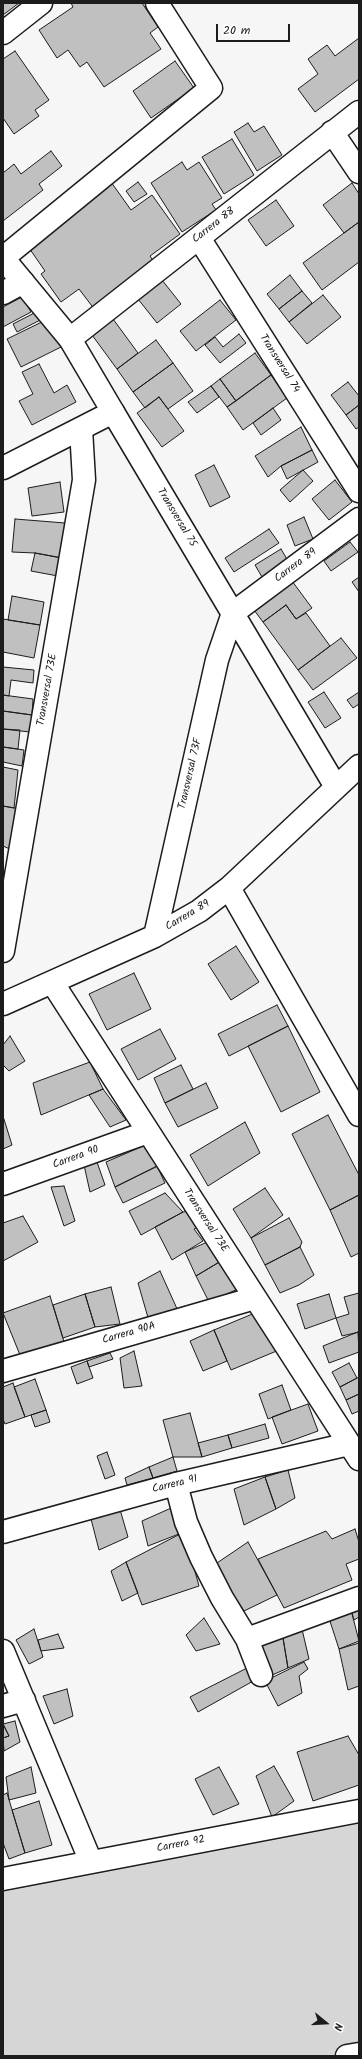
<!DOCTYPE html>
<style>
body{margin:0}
#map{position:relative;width:362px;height:2059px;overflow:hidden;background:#f6f6f6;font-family:Kalam,sans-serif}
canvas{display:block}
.frame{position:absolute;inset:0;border:4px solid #1c1c1c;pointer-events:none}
.north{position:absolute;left:306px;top:2003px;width:40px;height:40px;-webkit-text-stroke:3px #fff;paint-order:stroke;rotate:108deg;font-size:11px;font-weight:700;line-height:16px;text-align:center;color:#1c1c1c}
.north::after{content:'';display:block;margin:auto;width:14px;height:18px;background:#1c1c1c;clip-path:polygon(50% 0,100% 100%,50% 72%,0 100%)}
.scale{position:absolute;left:216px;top:24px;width:74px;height:18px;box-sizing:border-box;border:2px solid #1c1c1c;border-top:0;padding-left:5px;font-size:12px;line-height:14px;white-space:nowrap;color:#1c1c1c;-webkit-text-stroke:3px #fff;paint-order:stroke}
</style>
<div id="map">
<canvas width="362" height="2059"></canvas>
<div class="frame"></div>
<div class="north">N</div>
<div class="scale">20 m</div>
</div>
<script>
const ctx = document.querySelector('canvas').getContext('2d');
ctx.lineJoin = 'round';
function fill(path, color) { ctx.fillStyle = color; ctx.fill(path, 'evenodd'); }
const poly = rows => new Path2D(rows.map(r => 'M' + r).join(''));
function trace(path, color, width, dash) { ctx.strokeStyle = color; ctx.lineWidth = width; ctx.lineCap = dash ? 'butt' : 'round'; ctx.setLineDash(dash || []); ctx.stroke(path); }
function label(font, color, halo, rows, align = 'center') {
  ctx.font = font + ' Kalam,sans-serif'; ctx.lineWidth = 3; ctx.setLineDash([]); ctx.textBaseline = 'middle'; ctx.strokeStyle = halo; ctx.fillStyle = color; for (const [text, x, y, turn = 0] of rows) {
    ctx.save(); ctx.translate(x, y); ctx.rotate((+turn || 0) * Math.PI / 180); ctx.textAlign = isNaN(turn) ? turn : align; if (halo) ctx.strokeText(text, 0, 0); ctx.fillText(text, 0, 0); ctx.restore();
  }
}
const green = poly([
 [359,1824,359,2056,3,2056,3,1892]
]);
const building = poly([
 [3,3,19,3,3,15,3,3],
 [71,3,142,3,158,27,150,33,161,49,104,87,87,62,80,67,68,50,57,58,39,30,73,7,71,3],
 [359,38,359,79,315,112,298,89,318,74,308,59,327,45,335,56,359,38],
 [15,51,49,100,35,110,39,116,14,134,3,118,3,59,15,51],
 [175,61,194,88,151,118,133,91,175,61],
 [248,123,254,132,264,126,282,155,257,171,234,132,248,123],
 [232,139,254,175,224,194,202,157,232,139],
 [51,151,62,166,39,184,43,190,3,221,3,173,14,164,21,174,51,151],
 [182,162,187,170,199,162,222,198,212,204,216,210,182,232,151,183,182,162],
 [111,182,131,210,152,195,180,234,150,256,156,265,95,310,79,289,61,302,41,274,45,271,27,245,111,182],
 [138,182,147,194,134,202,126,191,138,182],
 [352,183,359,194,359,222,344,233,323,205,352,183],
 [276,200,294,226,266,246,248,220,276,200],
 [359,222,359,262,322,290,303,263,359,222],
 [290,275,302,291,279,309,267,294,290,275],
 [162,280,181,304,157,323,138,299,162,280],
 [302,291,312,303,289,322,279,309,302,291],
 [323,295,341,317,307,344,289,322,323,295],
 [22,297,31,312,3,327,3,307,22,297],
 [220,300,236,320,196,351,180,331,220,300],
 [42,309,46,317,17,332,13,324,42,309],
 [50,318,63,346,21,367,7,339,50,318],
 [113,319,138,353,117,369,92,335,113,319],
 [239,334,246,343,220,363,205,345,215,337,223,347,239,334],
 [156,340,173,363,133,392,117,369,156,340],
 [255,353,271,375,236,401,220,379,255,353],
 [173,363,193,391,168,409,159,397,145,408,133,392,173,363],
 [39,364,54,393,67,385,76,402,32,425,19,401,33,394,22,372,39,364],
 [271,375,287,398,243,430,227,407,271,375],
 [220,379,236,401,227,407,211,386,220,379],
 [348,382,359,396,359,405,346,415,331,395,348,382],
 [211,386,219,397,197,413,188,402,211,386],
 [159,397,184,431,162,447,137,413,159,397],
 [359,405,359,427,356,429,346,415,359,405],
 [273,408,281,420,261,435,253,423,273,408],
 [301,427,312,450,281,466,268,477,255,456,301,427],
 [312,450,318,462,287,479,281,466,312,450],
 [214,465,230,497,210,507,195,475,214,465],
 [303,470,313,481,290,502,280,490,303,470],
 [335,480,352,502,329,520,312,499,335,480],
 [60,482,64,512,32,516,28,488,60,482],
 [304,517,313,539,295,546,287,525,304,517],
 [15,519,65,523,62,558,35,553,12,552,15,519],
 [269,529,279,543,234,572,225,558,269,529],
 [350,542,358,552,331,571,324,561,350,542],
 [281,549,288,561,262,577,255,565,281,549],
 [35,553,62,558,58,576,31,571,35,553],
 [359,577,359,592,352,582,359,577],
 [292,581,312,608,296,619,286,605,263,622,254,610,292,581],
 [12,596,44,602,40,625,8,620,12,596],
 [286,605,296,619,306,613,330,646,298,670,263,622,286,605],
 [3,619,40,625,34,658,3,652,3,619],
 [341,638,357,658,313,690,298,670,341,638],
 [3,667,34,670,33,683,11,680,9,696,3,695,3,667],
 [324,692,341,718,325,728,308,702,324,692],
 [359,692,359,704,353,708,347,700,359,692],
 [3,695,33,699,32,715,3,711,3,695],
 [3,711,32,715,30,732,3,729,3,711],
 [3,729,20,730,18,749,3,747,3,729],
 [3,747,24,750,22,766,3,762,3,747],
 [3,767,18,770,14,808,3,806,3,767],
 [3,806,20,809,12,850,3,846,3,806],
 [236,946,259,982,231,1000,208,964,236,946],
 [134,973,151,1009,107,1030,89,994,134,973],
 [277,1005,288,1026,229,1056,218,1034,277,1005],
 [288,1026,320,1092,281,1112,248,1046,288,1026],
 [160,1029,176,1059,138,1080,121,1049,160,1029],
 [10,1036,25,1061,9,1071,3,1065,3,1045,10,1036],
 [90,1062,103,1089,41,1115,33,1083,90,1062],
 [181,1065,193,1089,165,1103,154,1078,181,1065],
 [206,1083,218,1108,178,1127,165,1103,206,1083],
 [103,1089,126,1120,110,1127,89,1095,103,1089],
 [328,1115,359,1175,359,1195,330,1210,292,1134,328,1115],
 [3,1116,12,1145,3,1149,3,1116],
 [245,1122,260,1153,208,1186,190,1155,245,1122],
 [150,1143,164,1163,115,1187,106,1162,150,1143],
 [97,1162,105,1185,90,1192,84,1165,97,1162],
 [157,1166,165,1183,123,1203,115,1187,157,1166],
 [64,1186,75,1221,64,1226,51,1187,64,1186],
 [265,1188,283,1215,251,1238,233,1209,265,1188],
 [165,1193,183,1212,141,1235,129,1211,165,1193],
 [359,1195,359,1253,351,1257,330,1210,359,1195],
 [195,1210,202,1225,194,1229,203,1241,172,1260,155,1227,183,1212,195,1210],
 [23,1216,38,1242,3,1261,3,1223,23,1216],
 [289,1218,302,1242,300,1247,265,1265,251,1238,289,1218],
 [214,1239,226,1258,196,1276,185,1252,214,1239],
 [300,1247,314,1275,299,1285,280,1293,265,1265,300,1247],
 [226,1258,240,1288,209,1302,196,1276,226,1258],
 [160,1271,178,1311,149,1321,138,1283,160,1271],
 [111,1287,120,1324,95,1327,85,1294,111,1287],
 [359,1293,359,1332,342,1336,336,1318,349,1314,344,1297,359,1293],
 [85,1294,95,1327,63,1338,53,1305,85,1294],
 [329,1294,336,1318,305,1329,297,1304,329,1294],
 [50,1296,65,1345,20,1355,3,1313,50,1296],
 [262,1310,279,1350,231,1370,214,1330,262,1310],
 [214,1330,227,1361,203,1371,190,1341,214,1330],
 [358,1332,359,1352,329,1363,323,1346,358,1332],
 [134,1351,142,1386,124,1388,120,1358,134,1351],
 [110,1353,113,1359,89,1367,87,1361,110,1353],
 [87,1361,93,1378,77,1384,71,1367,87,1361],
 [349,1363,357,1378,340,1387,332,1372,349,1363],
 [359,1377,359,1394,346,1400,340,1387,359,1377],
 [35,1379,46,1410,25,1417,14,1387,35,1379],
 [13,1383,25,1417,5,1424,3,1419,3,1387,13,1383],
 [282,1385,291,1410,268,1419,259,1394,282,1385],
 [359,1394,359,1411,352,1414,346,1400,359,1394],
 [308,1404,318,1431,282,1444,272,1417,308,1404],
 [46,1410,50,1422,35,1427,31,1415,46,1410],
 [190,1413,202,1457,173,1457,163,1420,190,1413],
 [265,1424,269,1438,232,1448,228,1435,265,1424],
 [228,1435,232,1448,202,1457,198,1443,228,1435],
 [107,1452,115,1475,105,1479,97,1456,107,1452],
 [173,1457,177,1471,153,1478,149,1467,173,1457],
 [149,1467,153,1478,127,1485,125,1478,149,1467],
 [288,1470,295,1498,276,1509,265,1477,288,1470],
 [265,1477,276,1509,244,1525,234,1489,265,1477],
 [178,1505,184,1532,148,1546,142,1521,178,1505],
 [119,1506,128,1537,99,1550,90,1515,119,1506],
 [355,1529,359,1542,359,1559,346,1564,352,1580,284,1608,258,1559,326,1531,332,1539,355,1529],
 [184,1532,199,1586,142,1605,126,1562,184,1532],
 [248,1542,277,1595,244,1611,214,1565,248,1542],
 [126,1562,138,1593,122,1601,111,1571,126,1562],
 [359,1602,359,1617,354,1620,350,1606,359,1602],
 [350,1606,359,1641,339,1649,328,1615,350,1606],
 [204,1618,220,1644,196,1651,186,1635,204,1618],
 [301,1625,309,1659,288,1668,282,1632,301,1625],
 [34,1629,43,1657,29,1664,16,1640,34,1629],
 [282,1632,288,1668,270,1676,259,1639,282,1632],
 [58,1634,64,1648,41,1651,38,1640,58,1634],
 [359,1643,359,1686,348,1690,339,1649,359,1643],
 [304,1662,308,1669,299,1676,302,1693,278,1706,265,1681,304,1662],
 [249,1667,255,1680,198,1712,190,1697,249,1667],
 [67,1689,73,1716,54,1724,43,1696,67,1689],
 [15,1721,20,1742,4,1751,3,1738,9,1736,3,1724,15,1721],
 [3,1724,9,1736,3,1738,3,1724],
 [348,1736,359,1755,359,1785,313,1801,297,1752,348,1736],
 [274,1766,294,1801,272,1817,256,1776,274,1766],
 [31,1767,36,1793,9,1800,6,1777,31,1767],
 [219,1767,239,1804,213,1815,195,1779,219,1767],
 [7,1793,25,1853,9,1859,3,1843,3,1795,7,1793],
 [39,1801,52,1845,25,1853,12,1810,39,1801]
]);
const street = poly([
 [3,33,41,3],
 [332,132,359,172],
 [199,238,359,491],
 [3,258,211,88,157,3],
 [3,293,23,282],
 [70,339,359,112],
 [113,412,336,787],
 [229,888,359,1115],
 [155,936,217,660,233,613,359,519],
 [3,951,84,480,81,429],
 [52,982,359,1459],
 [3,1004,155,936,199,911,229,888,359,766],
 [3,1184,148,1132],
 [3,1371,255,1298],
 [176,1484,186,1522,201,1557,222,1598,247,1639,261,1675],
 [3,1532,176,1484,349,1444],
 [247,1639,359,1598],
 [3,1651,91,1862],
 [3,1706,24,1700],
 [3,1879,359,1811],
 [347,2056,359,2054]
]);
const secondary = poly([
 [3,258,70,339,113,412,3,468]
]);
const streetNames = [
 ["Carrera 88",214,226,-38],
 ["Transversal 74",279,364,58],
 ["Transversal 75",176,518,59],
 ["Carrera 89",296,566,-37],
 ["Transversal 73E",48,690,-80],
 ["Transversal 73F",191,774,-77],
 ["Carrera 89",188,916,-31],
 ["Carrera 90",76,1158,-20],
 ["Transversal 73E",205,1221,57],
 ["Carrera 90A",129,1334,-16],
 ["Carrera 91",175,1485,-14],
 ["Carrera 92",181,1845,-11]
];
fill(green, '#d6d6d6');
fill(building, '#c0c0c0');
trace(building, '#1c1c1c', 1);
trace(street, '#1c1c1c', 25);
trace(secondary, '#1c1c1c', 25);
trace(street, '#fff', 22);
trace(secondary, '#fff', 22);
label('11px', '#1c1c1c', '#fff', streetNames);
</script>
